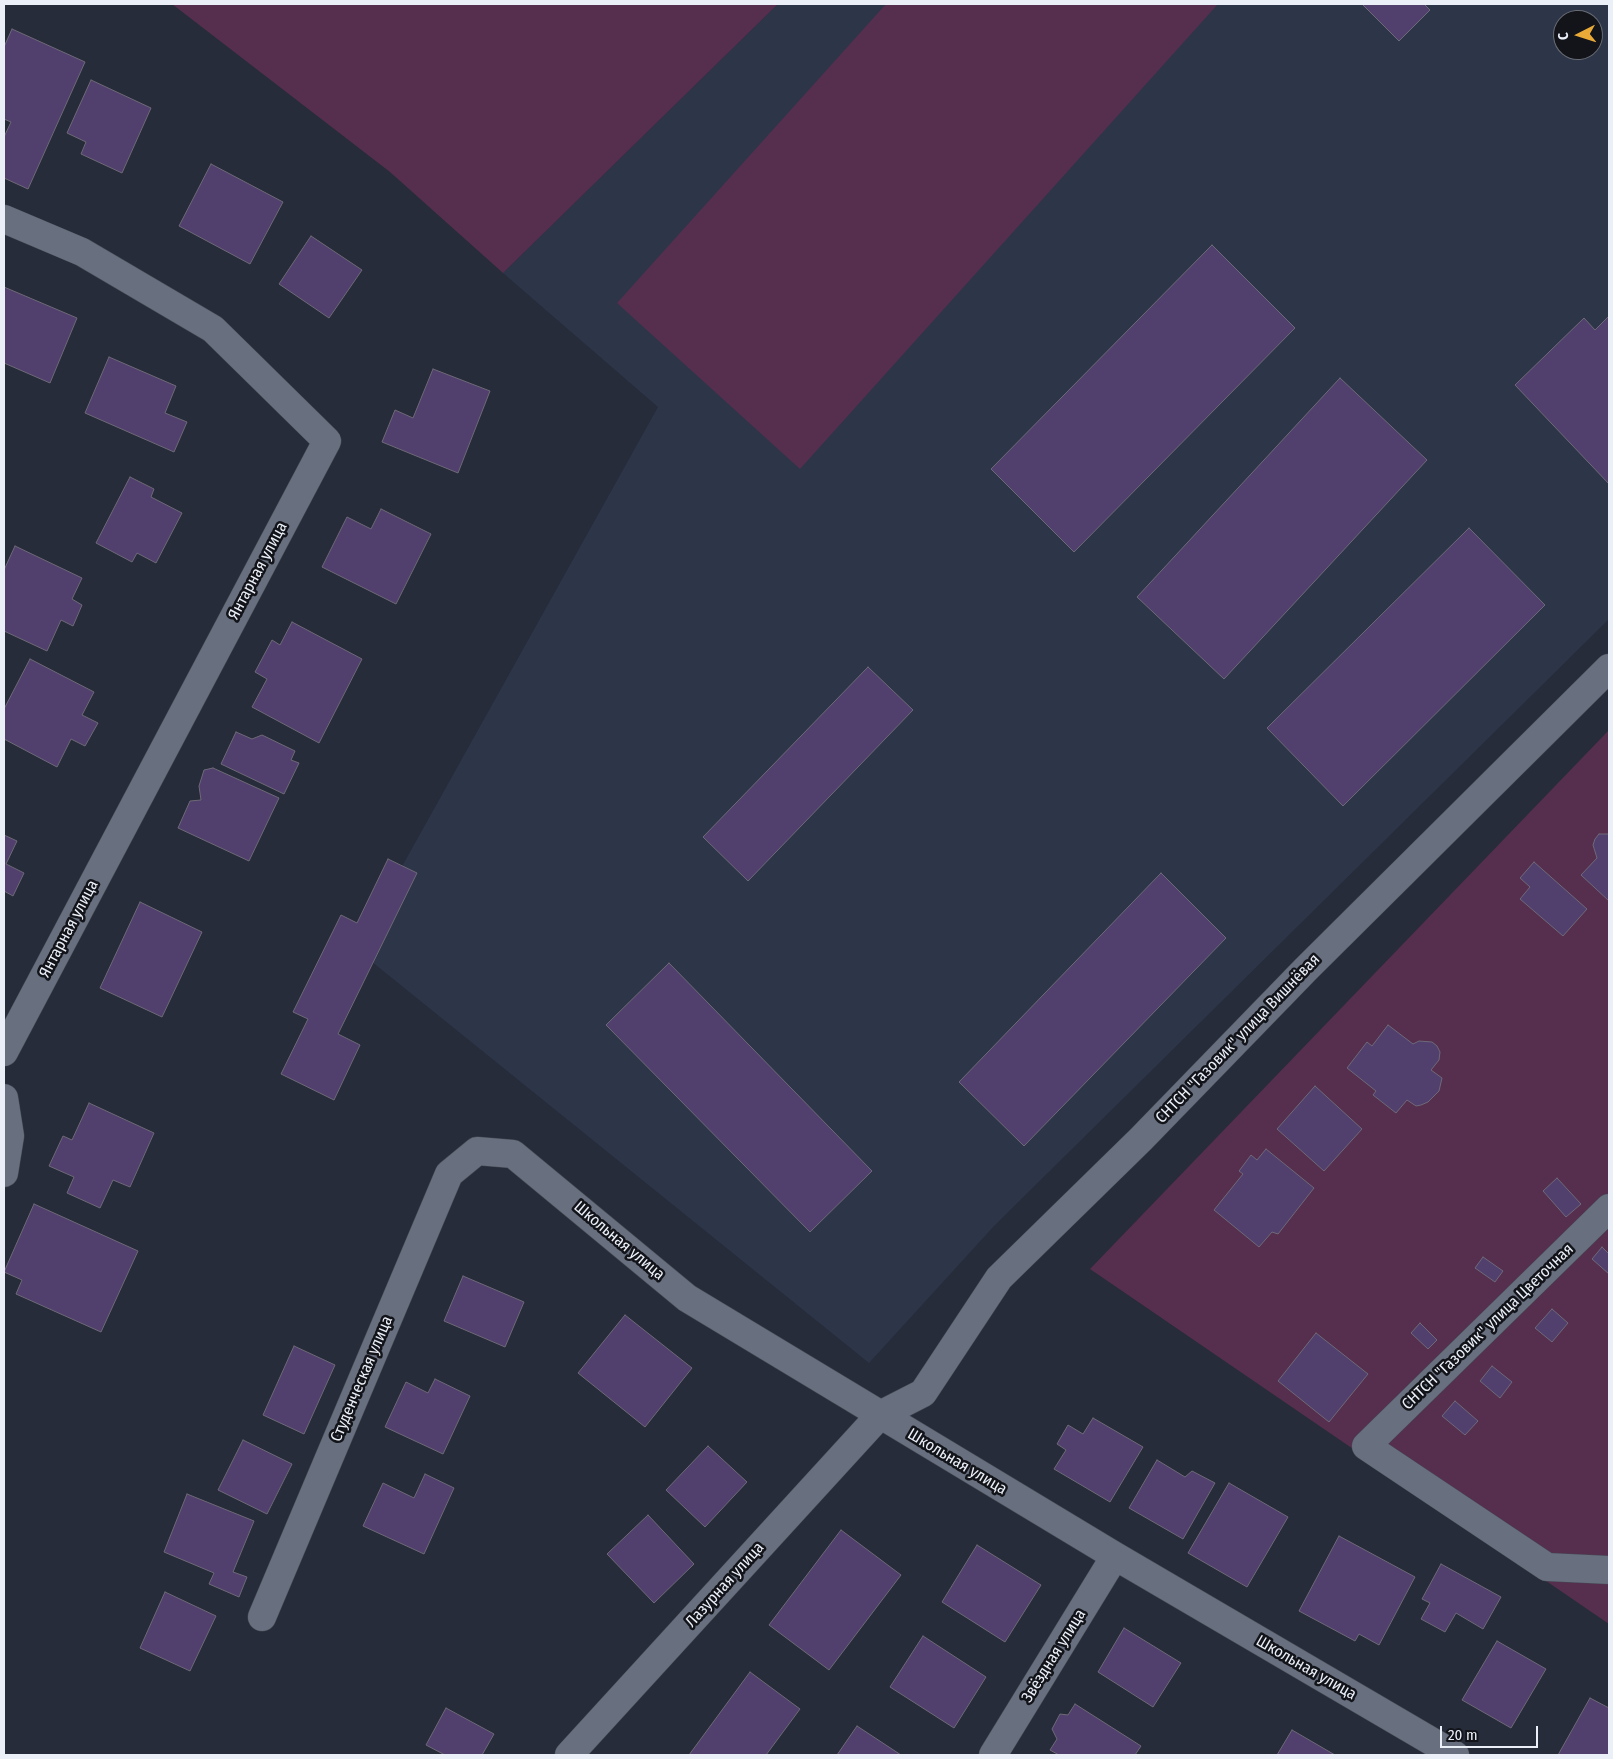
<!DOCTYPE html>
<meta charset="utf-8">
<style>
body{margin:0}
#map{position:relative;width:1613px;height:1759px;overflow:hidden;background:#262c39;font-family:"Fira Sans Condensed",sans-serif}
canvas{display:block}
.frame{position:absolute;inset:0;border:5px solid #ebeff8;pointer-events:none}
.north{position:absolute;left:1553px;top:10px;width:50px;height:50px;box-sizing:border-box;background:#12141a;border:1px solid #696c73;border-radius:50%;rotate:265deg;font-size:14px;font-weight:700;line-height:20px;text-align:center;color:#ebeff8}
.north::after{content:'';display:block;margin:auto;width:18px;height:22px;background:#e9aa38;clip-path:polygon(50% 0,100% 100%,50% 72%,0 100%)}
.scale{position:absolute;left:1440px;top:1726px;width:98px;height:22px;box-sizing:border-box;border:2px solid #ebeff8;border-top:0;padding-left:6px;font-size:15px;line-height:18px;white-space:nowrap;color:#ebeff8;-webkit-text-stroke:4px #12141a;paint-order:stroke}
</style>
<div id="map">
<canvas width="1613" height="1759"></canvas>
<div class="frame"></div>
<div class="north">С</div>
<div class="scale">20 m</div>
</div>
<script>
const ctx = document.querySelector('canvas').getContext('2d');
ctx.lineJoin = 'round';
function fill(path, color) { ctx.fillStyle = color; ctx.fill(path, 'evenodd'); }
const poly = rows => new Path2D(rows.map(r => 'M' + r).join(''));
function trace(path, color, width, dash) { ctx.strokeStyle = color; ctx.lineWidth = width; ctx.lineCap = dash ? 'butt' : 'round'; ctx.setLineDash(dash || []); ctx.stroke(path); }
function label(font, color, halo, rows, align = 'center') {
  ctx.font = font + ' "Fira Sans Condensed",sans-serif'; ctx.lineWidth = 5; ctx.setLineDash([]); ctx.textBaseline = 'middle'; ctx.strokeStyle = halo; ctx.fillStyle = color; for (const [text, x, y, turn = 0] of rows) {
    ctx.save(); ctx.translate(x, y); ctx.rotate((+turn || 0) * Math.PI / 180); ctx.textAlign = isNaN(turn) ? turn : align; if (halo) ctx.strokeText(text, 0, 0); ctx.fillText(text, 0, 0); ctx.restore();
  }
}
const built = poly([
 [778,4,1609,4,1609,619,995,1225,869,1363,356,949,658,407,503,273],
 [1563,20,1593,20,1593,50,1563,50]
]);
const green = poly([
 [172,4,778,4,503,273,390,172],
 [886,4,1218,4,800,469,617,303],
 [1609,730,1609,1624,1090,1269]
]);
const building = poly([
 [1362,4,1424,4,1430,10,1399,41,1362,4],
 [12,29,85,62,28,189,4,178,4,137,11,122,4,119,4,47,12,29],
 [91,80,151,108,122,173,81,154,86,142,67,133,91,80],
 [211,164,283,202,250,264,179,226,211,164],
 [311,236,362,270,329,318,279,284,311,236],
 [1212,245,1295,328,1074,552,991,469,1212,245],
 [4,287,77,318,50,383,4,363,4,287],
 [1609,316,1609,484,1515,385,1584,318,1595,330,1609,316],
 [109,357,176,386,165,413,187,422,174,452,85,413,109,357],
 [433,369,490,391,458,473,382,442,395,410,413,418,433,369],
 [1340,378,1427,460,1224,679,1137,597,1340,378],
 [130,477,154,489,151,497,182,513,156,563,137,553,132,562,96,543,130,477],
 [381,509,431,534,396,604,322,567,347,517,371,529,381,509],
 [1469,528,1545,605,1343,806,1267,728,1469,528],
 [15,546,82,578,72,599,82,605,73,626,61,620,47,651,4,631,4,570,15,546],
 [292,622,362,659,319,743,252,707,267,679,255,672,272,640,280,645,292,622],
 [30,659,94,692,82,715,98,723,85,746,71,739,57,767,4,739,4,709,30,659],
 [868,667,913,710,748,881,703,837,868,667],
 [236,732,252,739,262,735,295,751,291,760,299,763,284,794,221,764,236,732],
 [213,768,279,798,249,861,178,828,190,801,201,800,199,786,204,770,213,768],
 [1599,834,1609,834,1609,901,1581,875,1597,858,1593,845,1595,839,1599,834],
 [4,835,17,841,6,864,24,873,13,896,4,891,4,835],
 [388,859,417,873,338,1034,360,1045,334,1100,281,1074,308,1019,293,1012,341,915,357,923,388,859],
 [1534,862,1587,909,1563,936,1520,899,1530,887,1520,878,1534,862],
 [1161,873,1226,938,1024,1146,959,1082,1161,873],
 [140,902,202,932,162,1017,100,988,140,902],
 [669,963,872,1171,810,1232,606,1025,669,963],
 [1388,1025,1413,1044,1419,1041,1432,1042,1437,1046,1440,1052,1439,1060,1431,1070,1442,1078,1439,1091,1428,1102,1421,1105,1416,1106,1407,1100,1396,1113,1373,1095,1376,1091,1347,1068,1367,1042,1372,1046,1388,1025],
 [1315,1086,1362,1129,1324,1171,1277,1129,1315,1086],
 [89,1103,154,1133,130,1187,113,1180,100,1208,67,1193,74,1177,49,1166,63,1136,72,1140,89,1103],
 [1266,1149,1314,1188,1278,1234,1272,1232,1259,1247,1214,1210,1243,1174,1239,1171,1251,1155,1257,1160,1266,1149],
 [1557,1178,1581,1204,1566,1217,1543,1191,1557,1178],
 [34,1204,138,1251,101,1332,16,1294,22,1280,4,1272,34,1204],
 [1602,1247,1609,1254,1609,1274,1592,1259,1602,1247],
 [1483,1257,1503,1271,1495,1282,1475,1268,1483,1257],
 [463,1276,524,1302,505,1347,444,1321,463,1276],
 [1552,1309,1568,1323,1552,1342,1535,1328,1552,1309],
 [625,1315,692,1368,645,1427,578,1373,625,1315],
 [1420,1323,1437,1340,1428,1349,1411,1333,1420,1323],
 [1316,1333,1368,1374,1329,1422,1278,1381,1316,1333],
 [294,1346,335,1365,304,1434,263,1415,294,1346],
 [1492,1366,1512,1382,1500,1398,1480,1381,1492,1366],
 [435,1379,470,1396,443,1454,385,1427,406,1382,428,1393,435,1379],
 [1455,1401,1478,1421,1465,1435,1442,1416,1455,1401],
 [1093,1418,1143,1447,1110,1502,1054,1469,1066,1450,1057,1444,1068,1425,1083,1434,1093,1418],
 [243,1440,292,1464,267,1514,218,1490,243,1440],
 [708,1446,747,1482,705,1527,666,1490,708,1446],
 [1157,1460,1185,1477,1192,1471,1215,1483,1183,1539,1129,1508,1157,1460],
 [425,1474,454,1488,424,1554,363,1526,383,1483,414,1498,425,1474],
 [1229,1483,1288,1517,1247,1587,1188,1553,1229,1483],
 [187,1494,254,1521,233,1572,247,1577,239,1597,209,1584,214,1573,164,1552,187,1494],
 [648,1515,694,1564,654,1603,607,1554,648,1515],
 [841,1530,901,1575,829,1670,769,1625,841,1530],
 [1339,1536,1415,1577,1379,1645,1359,1634,1355,1641,1299,1611,1339,1536],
 [977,1545,1041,1585,1005,1642,942,1602,977,1545],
 [1441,1564,1501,1597,1483,1629,1456,1613,1445,1632,1421,1619,1430,1603,1422,1599,1441,1564],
 [165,1592,216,1616,190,1671,140,1648,165,1592],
 [1124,1628,1181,1663,1153,1707,1098,1672,1124,1628],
 [923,1636,986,1677,954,1728,890,1687,923,1636],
 [1497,1641,1546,1669,1511,1728,1462,1700,1497,1641],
 [750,1672,800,1709,766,1755,689,1755,750,1672],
 [1590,1698,1609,1708,1609,1755,1558,1755,1590,1698],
 [1075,1704,1141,1746,1135,1755,1059,1755,1050,1750,1057,1739,1052,1729,1060,1714,1068,1715,1075,1704],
 [446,1708,494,1734,482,1755,445,1755,426,1745,446,1708],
 [857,1726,901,1755,837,1755,857,1726],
 [1292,1730,1335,1755,1277,1755,1292,1730]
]);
const street = poly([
 [4,219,82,252,213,329,327,441,4,1052],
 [4,1098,10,1136,4,1173],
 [1609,1208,1366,1446,1547,1567,1609,1570],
 [262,1617,449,1174,477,1151,513,1154,687,1298,1115,1556,1455,1755],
 [569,1755,880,1415,923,1393,999,1278,1141,1139,1306,969,1609,668],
 [993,1755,1115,1556]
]);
const streetNames = [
 ["Янтарная улица",258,571,-62],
 ["Янтарная улица",69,929,-62],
 ["СНТСН \"Газовик\" улица Вишнёвая",1238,1039,-46],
 ["Школьная улица",619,1241,40],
 ["СНТСН \"Газовик\" улица Цветочная",1488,1327,-44],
 ["Студенческая улица",362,1379,-67],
 ["Школьная улица",957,1462,31],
 ["Лазурная улица",725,1585,-48],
 ["Звёздная улица",1054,1656,-58],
 ["Школьная улица",1306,1668,30]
];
fill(built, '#2d3548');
fill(green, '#562e4e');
fill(building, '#51406d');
trace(building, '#6e6978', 1);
trace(street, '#444954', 29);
trace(street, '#686f7e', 28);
label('16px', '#ebeff8', '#12141a', streetNames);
</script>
